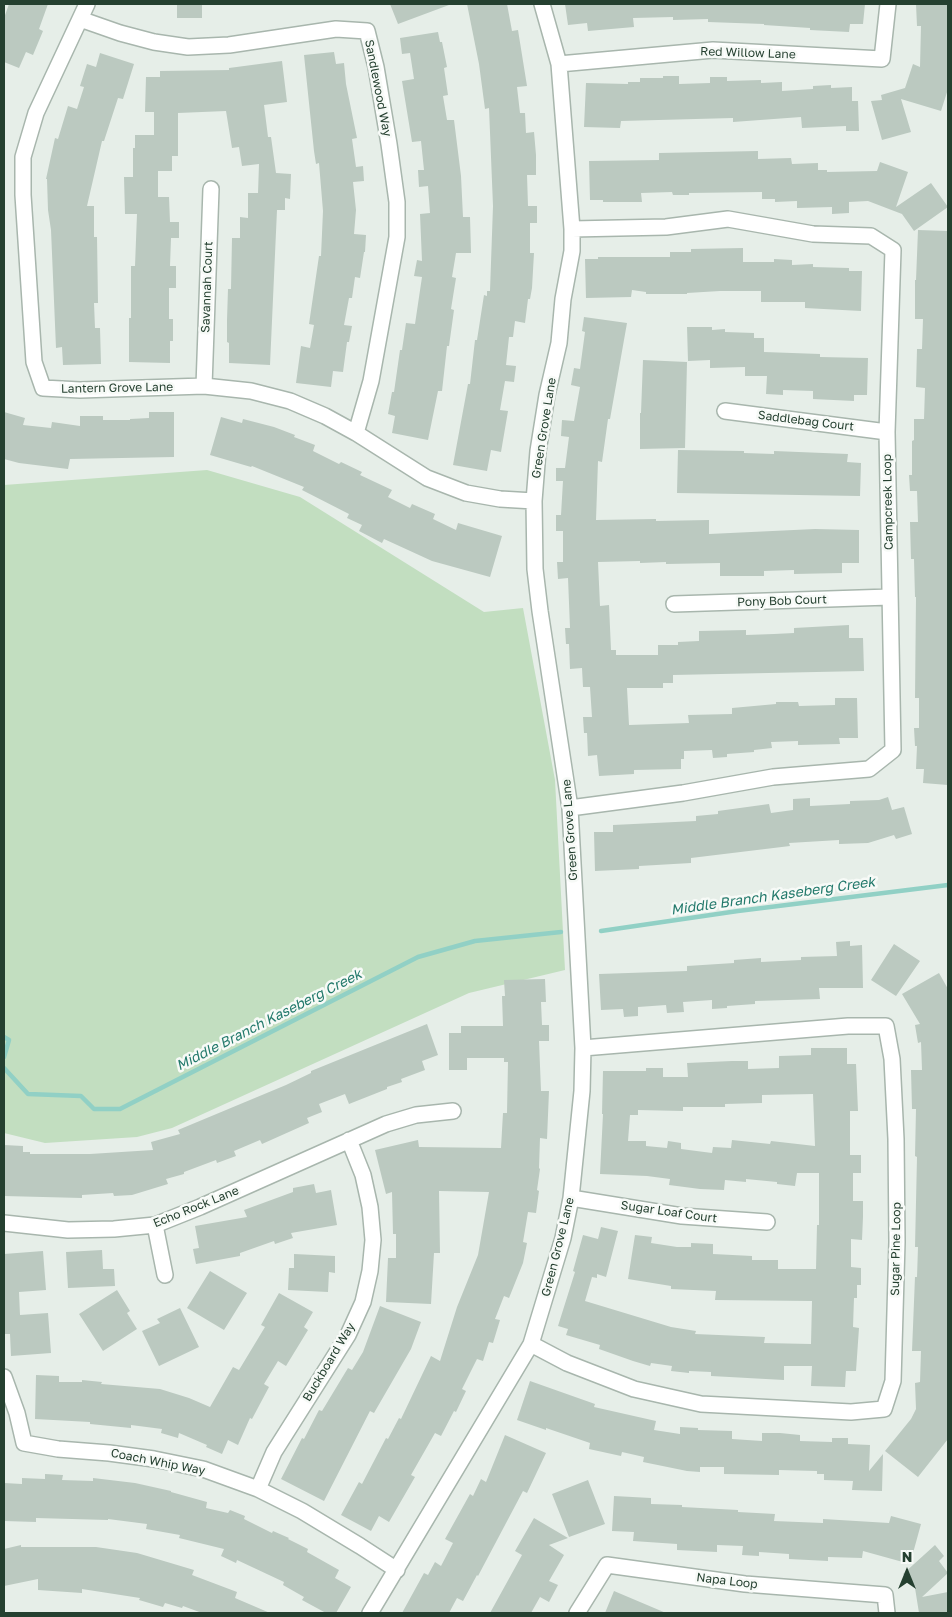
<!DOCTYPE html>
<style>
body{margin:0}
#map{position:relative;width:952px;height:1617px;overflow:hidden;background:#e6eee8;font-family:"Golos Text",sans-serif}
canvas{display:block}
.frame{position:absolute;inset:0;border:5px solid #254030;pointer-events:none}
.north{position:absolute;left:882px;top:1547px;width:50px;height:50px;-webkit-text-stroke:4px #f7faf7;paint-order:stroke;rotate:0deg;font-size:14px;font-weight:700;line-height:20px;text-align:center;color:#254030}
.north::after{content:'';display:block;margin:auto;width:18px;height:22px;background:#254030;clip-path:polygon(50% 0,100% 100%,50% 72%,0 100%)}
</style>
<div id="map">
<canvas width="952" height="1617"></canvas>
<div class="frame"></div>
<div class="north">N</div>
</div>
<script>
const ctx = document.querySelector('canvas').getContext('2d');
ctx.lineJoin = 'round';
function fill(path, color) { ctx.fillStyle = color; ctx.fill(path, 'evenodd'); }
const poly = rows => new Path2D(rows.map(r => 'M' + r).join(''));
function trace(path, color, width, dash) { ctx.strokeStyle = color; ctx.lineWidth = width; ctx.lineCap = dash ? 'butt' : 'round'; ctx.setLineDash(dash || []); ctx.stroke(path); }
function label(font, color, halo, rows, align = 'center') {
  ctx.font = font + ' "Golos Text",sans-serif'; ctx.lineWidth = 5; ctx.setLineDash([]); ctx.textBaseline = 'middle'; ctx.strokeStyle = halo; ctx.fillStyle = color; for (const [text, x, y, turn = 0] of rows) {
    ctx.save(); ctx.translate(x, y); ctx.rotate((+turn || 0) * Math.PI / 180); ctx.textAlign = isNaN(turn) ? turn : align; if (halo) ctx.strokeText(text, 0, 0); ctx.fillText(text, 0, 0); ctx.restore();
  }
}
const green = poly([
 [207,470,300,497,484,612,523,608,555,780,565,970,469,993,172,1128,137,1137,45,1143,4,1133,4,485]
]);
const stream = poly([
 [601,931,738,911,948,885],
 [4,1037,9,1040,4,1057],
 [4,1068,28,1094,81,1096,94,1109,120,1109,418,957,475,941,561,932]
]);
const building = poly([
 [9,4,48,4,39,29,43,31,33,55,26,52,19,68,4,62,4,18],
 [177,4,202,4,202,18,177,18],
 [390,4,449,4,449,5,398,24],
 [467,4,507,4,512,31,518,30,527,86,517,87,520,113,525,113,526,133,534,132,536,155,536,175,527,175,528,206,537,206,537,223,530,223,530,253,534,253,532,288,530,299,528,299,525,323,515,321,513,337,509,337,506,365,516,366,514,382,505,381,500,410,508,411,501,452,491,450,487,471,453,465,468,384,470,384,475,340,477,340,484,295,487,296,487,291,490,291,493,206,489,108,485,109,479,64],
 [565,4,865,4,863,24,850,24,849,32,810,30,810,28,764,25,764,24,708,22,708,19,673,20,673,17,633,18,634,27,588,31,587,23,568,25],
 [916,4,948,4,948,89,941,111,901,99,911,132,882,140,871,101,882,100,881,95,905,88,913,64,920,67,921,26,917,26],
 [438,32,440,42,442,42,447,67,444,68,448,95,443,96,447,120,454,120,461,176,463,217,470,217,471,253,456,253,452,277,456,278,451,309,454,310,449,346,447,346,442,391,438,391,428,440,392,433,395,416,388,414,392,392,394,392,400,350,402,350,406,323,415,324,422,277,414,276,417,260,422,261,420,214,430,213,428,186,419,187,418,170,424,170,421,141,412,142,402,81,414,79,410,53,402,54,400,38],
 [334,52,336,64,344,63,346,84,357,138,352,139,356,167,363,166,364,181,353,182,356,210,354,234,366,235,365,252,364,252,360,278,355,277,352,298,349,298,344,325,352,326,349,342,347,342,343,372,333,371,331,387,296,383,301,346,310,348,314,325,309,324,319,256,321,256,323,211,319,163,316,164,314,151,304,55],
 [100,53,134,64,123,99,118,98,104,141,102,141,87,206,94,206,94,237,97,237,98,303,94,303,95,328,100,328,101,364,63,365,62,347,56,348,51,230,48,210,47,179,46,179,55,138,58,139,68,106,77,109,84,87,80,86,87,64,96,67],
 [282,61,287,102,264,105,268,137,271,137,276,173,291,174,290,199,285,198,285,210,277,210,270,365,229,363,229,343,227,342,227,320,228,289,231,289,232,238,240,238,240,217,248,218,248,193,258,193,259,164,242,166,239,147,232,148,226,111,178,113,178,156,172,156,172,171,158,171,158,197,169,197,170,222,179,222,179,238,171,238,170,266,176,266,176,288,169,288,169,319,173,319,173,341,170,341,170,363,129,362,129,318,131,318,131,266,135,266,137,214,125,214,124,177,133,177,133,148,135,148,135,135,154,135,154,112,145,112,146,77,160,77,160,71,229,70,229,68],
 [663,76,679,76,679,84,710,83,710,77,727,77,727,81,761,80,761,83,782,82,782,91,813,89,813,86,831,85,831,88,852,87,852,101,858,101,859,131,846,131,846,126,802,128,801,117,733,122,733,118,621,121,620,128,584,127,586,83,628,84,628,82,640,82,640,78,663,78],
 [758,151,758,159,791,158,792,164,818,163,818,170,827,170,827,172,877,171,880,162,908,172,896,207,931,183,948,207,914,231,902,214,868,201,849,202,849,213,832,214,832,207,797,208,797,201,775,202,775,199,762,199,762,192,689,193,689,195,673,195,672,192,641,193,642,202,603,202,603,200,590,200,589,161,659,160,659,153],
 [918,230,948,231,948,785,923,783,924,769,916,769,917,746,915,746,914,728,919,728,919,698,915,698,916,597,915,597,914,559,911,559,910,522,918,522,917,491,910,491,909,475,912,475,912,441,914,440,914,419,924,419,925,388,916,387,917,349,922,349,923,319,915,319,915,280,916,280],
 [743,248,743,262,774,262,774,259,792,260,792,265,813,264,813,267,849,268,849,271,862,271,861,311,805,308,805,302,761,302,761,291,720,291,687,293,687,294,646,294,646,292,632,290,631,297,586,298,585,259,598,259,598,257,670,257,670,252,691,252,691,249],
 [584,317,627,323,610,419,608,419,602,462,598,461,596,520,656,519,656,521,709,520,709,534,815,529,859,530,859,563,842,563,842,573,794,574,794,570,764,571,764,576,720,576,720,563,666,564,666,562,640,563,640,561,598,562,600,606,609,605,611,650,616,650,616,655,658,655,658,645,678,645,678,642,699,641,699,631,746,630,746,635,774,634,794,633,794,628,849,625,849,638,863,638,864,671,673,675,673,683,663,683,663,688,627,688,629,725,689,723,688,715,732,714,732,708,776,704,776,702,798,702,799,706,835,705,835,698,857,698,858,738,839,738,840,744,798,745,798,741,771,742,772,748,754,750,754,752,727,754,727,757,713,758,712,750,684,751,684,759,681,759,681,769,634,770,634,774,599,776,597,755,588,756,587,733,584,733,583,717,592,717,590,687,583,687,582,668,570,669,569,644,566,644,565,628,570,628,568,578,558,579,557,562,563,562,563,531,556,531,556,515,561,515,563,481,556,481,556,468,565,468,569,437,561,436,562,420,574,421,580,387,571,385,574,368,580,369,585,332,582,331],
 [687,327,712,327,712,330,725,329,725,332,754,333,754,338,764,338,764,352,820,354,820,357,868,358,867,395,854,395,854,401,813,399,813,391,783,390,783,395,766,394,767,376,745,376,745,367,710,368,710,360,688,361],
 [643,360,687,362,685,448,640,449,640,413,641,413],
 [4,412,25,418,23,425,51,428,52,422,80,426,80,416,103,416,103,420,130,420,130,419,149,418,149,412,174,412,174,457,70,459,68,469,19,463,4,459],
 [221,417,242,423,243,419,274,427,295,435,294,437,315,445,313,451,339,464,341,462,362,472,360,475,392,490,388,497,410,508,412,504,435,514,433,519,456,530,458,523,502,536,490,577,432,561,384,539,382,543,359,531,362,525,347,518,349,514,302,490,304,487,252,466,251,467,210,455],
 [678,450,744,451,744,453,774,454,774,451,848,454,847,462,861,463,860,496,677,493],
 [888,797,892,810,904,807,912,834,896,839,894,835,868,843,839,844,839,840,789,843,790,846,691,858,691,863,639,866,639,869,595,871,594,832,613,832,613,825,696,821,696,816,718,814,718,811,769,804,771,813,793,810,793,799,810,798,810,806,850,804,850,801,879,800],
 [850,941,850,946,862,945,863,988,819,988,820,999,755,1001,755,1004,727,1006,727,1008,712,1009,712,1000,683,1002,684,1012,667,1013,666,1005,638,1007,638,1016,624,1017,623,1009,601,1010,599,974,687,971,687,966,734,963,734,960,761,958,761,962,801,960,801,957,837,956,836,942],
 [894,944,920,961,896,996,871,980],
 [939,973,948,989,948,1439,918,1477,885,1451,911,1419,916,1409,915,1383,920,1382,921,1351,912,1351,915,1277,917,1277,918,1247,915,1247,917,1157,915,1156,916,1109,912,1109,911,1070,922,1070,921,1042,918,1043,915,1025,920,1024,902,994],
 [545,979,546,1002,541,1002,542,1025,549,1025,549,1041,539,1041,541,1091,549,1091,547,1139,540,1138,539,1168,540,1169,537,1190,539,1191,536,1213,528,1212,523,1242,527,1243,523,1263,509,1298,504,1296,495,1319,500,1320,493,1343,489,1342,483,1361,477,1359,462,1389,466,1391,456,1412,454,1411,441,1436,435,1433,411,1475,415,1477,389,1522,379,1516,371,1531,341,1515,359,1482,362,1484,386,1438,388,1439,399,1418,401,1419,431,1356,440,1361,457,1307,478,1255,489,1192,439,1191,440,1253,434,1253,431,1304,386,1302,388,1258,396,1258,396,1234,393,1234,392,1192,386,1194,375,1150,418,1140,419,1147,501,1148,503,1113,507,1113,508,1062,504,1062,504,1058,467,1058,467,1070,449,1070,449,1033,461,1033,461,1026,503,1026,502,996,505,996,504,980],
 [427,1024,438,1055,422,1061,425,1070,401,1079,402,1082,387,1087,387,1089,349,1104,345,1094,319,1104,322,1112,307,1118,309,1123,262,1144,260,1140,234,1151,236,1156,217,1163,216,1160,184,1172,184,1174,166,1179,168,1184,132,1195,114,1196,113,1193,82,1195,82,1198,4,1196,4,1145,23,1146,23,1152,30,1152,30,1154,90,1154,153,1150,151,1142,180,1134,178,1130,286,1085,311,1073,311,1071],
 [811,1048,847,1048,847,1064,856,1064,858,1111,850,1111,850,1155,861,1155,861,1173,853,1173,853,1201,863,1201,863,1217,862,1240,851,1239,851,1267,861,1268,861,1285,857,1285,857,1298,854,1298,853,1327,859,1328,856,1371,846,1371,845,1387,811,1386,812,1366,784,1366,784,1380,711,1376,711,1372,689,1371,689,1373,671,1371,672,1366,651,1363,650,1366,633,1361,599,1349,600,1345,566,1335,568,1329,558,1326,575,1272,573,1271,583,1235,598,1239,601,1227,618,1231,606,1277,597,1274,597,1278,592,1277,585,1301,671,1327,696,1331,695,1334,765,1337,764,1343,811,1344,812,1301,715,1300,716,1291,671,1289,671,1286,628,1279,635,1235,652,1237,651,1243,677,1247,691,1247,691,1243,713,1244,713,1254,752,1256,752,1260,778,1260,778,1269,816,1269,817,1225,819,1225,819,1173,797,1173,795,1186,777,1184,777,1182,746,1179,746,1182,725,1180,724,1190,700,1189,669,1185,670,1179,647,1176,600,1174,603,1114,602,1114,603,1071,646,1071,646,1068,663,1068,663,1077,688,1077,687,1063,732,1061,748,1061,748,1069,779,1068,779,1056,811,1055],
 [813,1094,815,1146,771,1141,770,1144,732,1140,731,1148,713,1147,712,1153,681,1149,681,1143,668,1141,667,1148,646,1146,646,1141,628,1141,630,1115,638,1115,638,1110,683,1111,683,1107,725,1107,725,1104,762,1103,762,1095],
 [314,1184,316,1193,331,1190,337,1225,291,1233,293,1238,275,1244,274,1241,240,1253,240,1256,196,1264,193,1249,199,1248,195,1226,247,1217,244,1210,293,1192,293,1188],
 [102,1250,103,1269,114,1269,115,1286,68,1288,66,1252],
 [43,1251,46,1290,19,1292,20,1315,48,1313,51,1353,11,1356,10,1334,4,1334,4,1254],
 [294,1254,335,1256,335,1273,329,1272,328,1292,288,1290,289,1268,294,1268],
 [210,1271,247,1293,224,1330,187,1308],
 [117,1290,130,1311,127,1313,137,1329,103,1351,79,1314],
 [279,1293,313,1312,304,1327,308,1330,286,1366,278,1361,264,1384,269,1387,252,1419,250,1418,238,1445,228,1440,222,1454,206,1447,207,1445,179,1433,178,1438,161,1433,162,1429,131,1425,131,1428,90,1424,90,1422,35,1419,36,1375,59,1376,59,1382,82,1382,82,1380,102,1382,101,1384,160,1389,189,1398,210,1407,233,1367,239,1370,265,1327,261,1325],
 [380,1306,421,1322,411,1349,374,1413,370,1411,324,1501,281,1479,302,1438,304,1439,319,1410,322,1411,348,1368,352,1370,363,1352],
 [180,1308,199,1347,159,1366,142,1331,160,1323,157,1319],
 [530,1381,595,1404,594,1407,656,1421,654,1430,680,1434,680,1427,698,1428,698,1430,732,1431,732,1439,762,1441,762,1433,780,1433,800,1435,800,1441,832,1442,832,1438,848,1438,848,1444,870,1445,869,1471,883,1454,882,1491,852,1490,853,1481,824,1480,824,1474,817,1474,817,1471,779,1470,779,1475,724,1474,724,1467,700,1467,700,1472,687,1471,643,1462,644,1457,622,1452,621,1456,589,1449,590,1443,546,1428,546,1430,517,1420],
 [505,1435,546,1453,527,1493,523,1491,478,1576,477,1575,463,1601,457,1598,449,1613,402,1613,424,1573,428,1575,435,1562,441,1566,453,1543,445,1539,470,1494,473,1496,481,1479,486,1482],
 [45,1474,63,1475,62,1480,93,1481,93,1478,135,1483,171,1491,171,1492,207,1502,206,1508,228,1513,230,1510,245,1516,244,1519,272,1533,273,1531,289,1538,288,1539,308,1549,307,1552,339,1570,335,1578,351,1587,336,1613,326,1613,302,1600,304,1597,283,1585,284,1582,237,1560,236,1563,221,1556,224,1549,179,1538,180,1535,146,1529,147,1524,108,1519,108,1520,36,1518,36,1522,4,1521,4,1483,22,1484,22,1478,45,1479],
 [588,1480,605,1524,569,1537,552,1494],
 [614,1496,651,1498,651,1504,682,1505,682,1507,738,1510,738,1512,775,1514,774,1521,823,1523,823,1519,889,1523,891,1516,921,1524,910,1564,863,1551,862,1558,828,1557,828,1561,789,1559,789,1554,759,1552,759,1556,742,1555,743,1546,717,1545,717,1552,677,1550,677,1544,633,1541,634,1532,612,1531],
 [534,1518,568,1538,549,1545,564,1555,549,1581,558,1585,549,1602,540,1597,531,1613,490,1613,522,1555,515,1551],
 [21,1545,21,1547,96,1547,137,1553,194,1570,192,1575,237,1592,235,1598,270,1613,202,1613,183,1606,182,1608,165,1603,163,1607,139,1600,140,1598,82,1589,82,1593,38,1590,38,1579,4,1586,4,1549],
 [935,1545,944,1556,939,1561,948,1573,922,1597,948,1592,948,1613,919,1613,915,1588,903,1574],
 [614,1591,666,1613,605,1613]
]);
const minor = poly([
 [87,4,36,113,23,157,23,195,34,362,43,388,80,390,204,386,251,391,290,401,325,416,356,433,427,478,466,493,500,499,534,501],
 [80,19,120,33,154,42,188,47,229,45,336,29,367,31,376,67,389,144,397,202,397,237,371,381,356,433],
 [559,64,713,50,882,59,888,4],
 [204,386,211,189],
 [725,411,887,432],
 [674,604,890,597],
 [570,808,683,793,773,777,869,769,893,750,887,432,893,250,871,236,813,234,728,219,666,227,572,229],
 [571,1198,682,1216,767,1222],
 [4,1223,68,1230,114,1229,155,1225,200,1207,386,1124,416,1115,453,1111],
 [155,1225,165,1275],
 [531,1344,567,1363,634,1389,701,1404,851,1412,884,1409,893,1381,897,1242,896,1139,892,1059,886,1026,848,1026,583,1048],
 [4,1377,17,1413,24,1443,58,1449,109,1453,154,1459,203,1469,258,1489,302,1511,360,1546,397,1570],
 [258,1489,274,1452,348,1335,363,1302,370,1271,373,1240,370,1207,363,1175,349,1140],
 [370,1613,531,1344,563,1238,571,1198,582,1091,583,1048,570,808,540,611,535,569,534,501,538,451,547,395,559,343,563,299,572,251,572,229,559,64,542,4],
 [577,1613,607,1565,745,1584,885,1595,887,1613]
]);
const streetNames = [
 ["Red Willow Lane",748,53,2],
 ["Sandlewood Way",378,88,79],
 ["Savannah Court",207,287,-88],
 ["Lantern Grove Lane",117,388,-1],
 ["Saddlebag Court",806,421,7],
 ["Green Grove Lane",544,428,-81],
 ["Campcreek Loop",888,502,-91],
 ["Pony Bob Court",782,601,-2],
 ["Green Grove Lane",570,830,-94],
 ["Echo Rock Lane",196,1207,-22],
 ["Sugar Loaf Court",669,1212,8],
 ["Green Grove Lane",558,1247,-76],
 ["Sugar Pine Loop",896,1249,-89],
 ["Buckboard Way",329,1362,-59],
 ["Coach Whip Way",158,1462,11],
 ["Napa Loop",727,1581,7]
];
const waterNames = [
 ["Middle Branch Kaseberg Creek",773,896,-8],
 ["Middle Branch Kaseberg Creek",269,1020,-27]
];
fill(green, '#c2dec0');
trace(stream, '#91d0c5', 4.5);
fill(building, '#bbc9c0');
trace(minor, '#a8b6ad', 18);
trace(minor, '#fff', 15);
label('12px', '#254030', '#f7faf7', streetNames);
label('italic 14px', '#22796b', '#f7faf7', waterNames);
</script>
